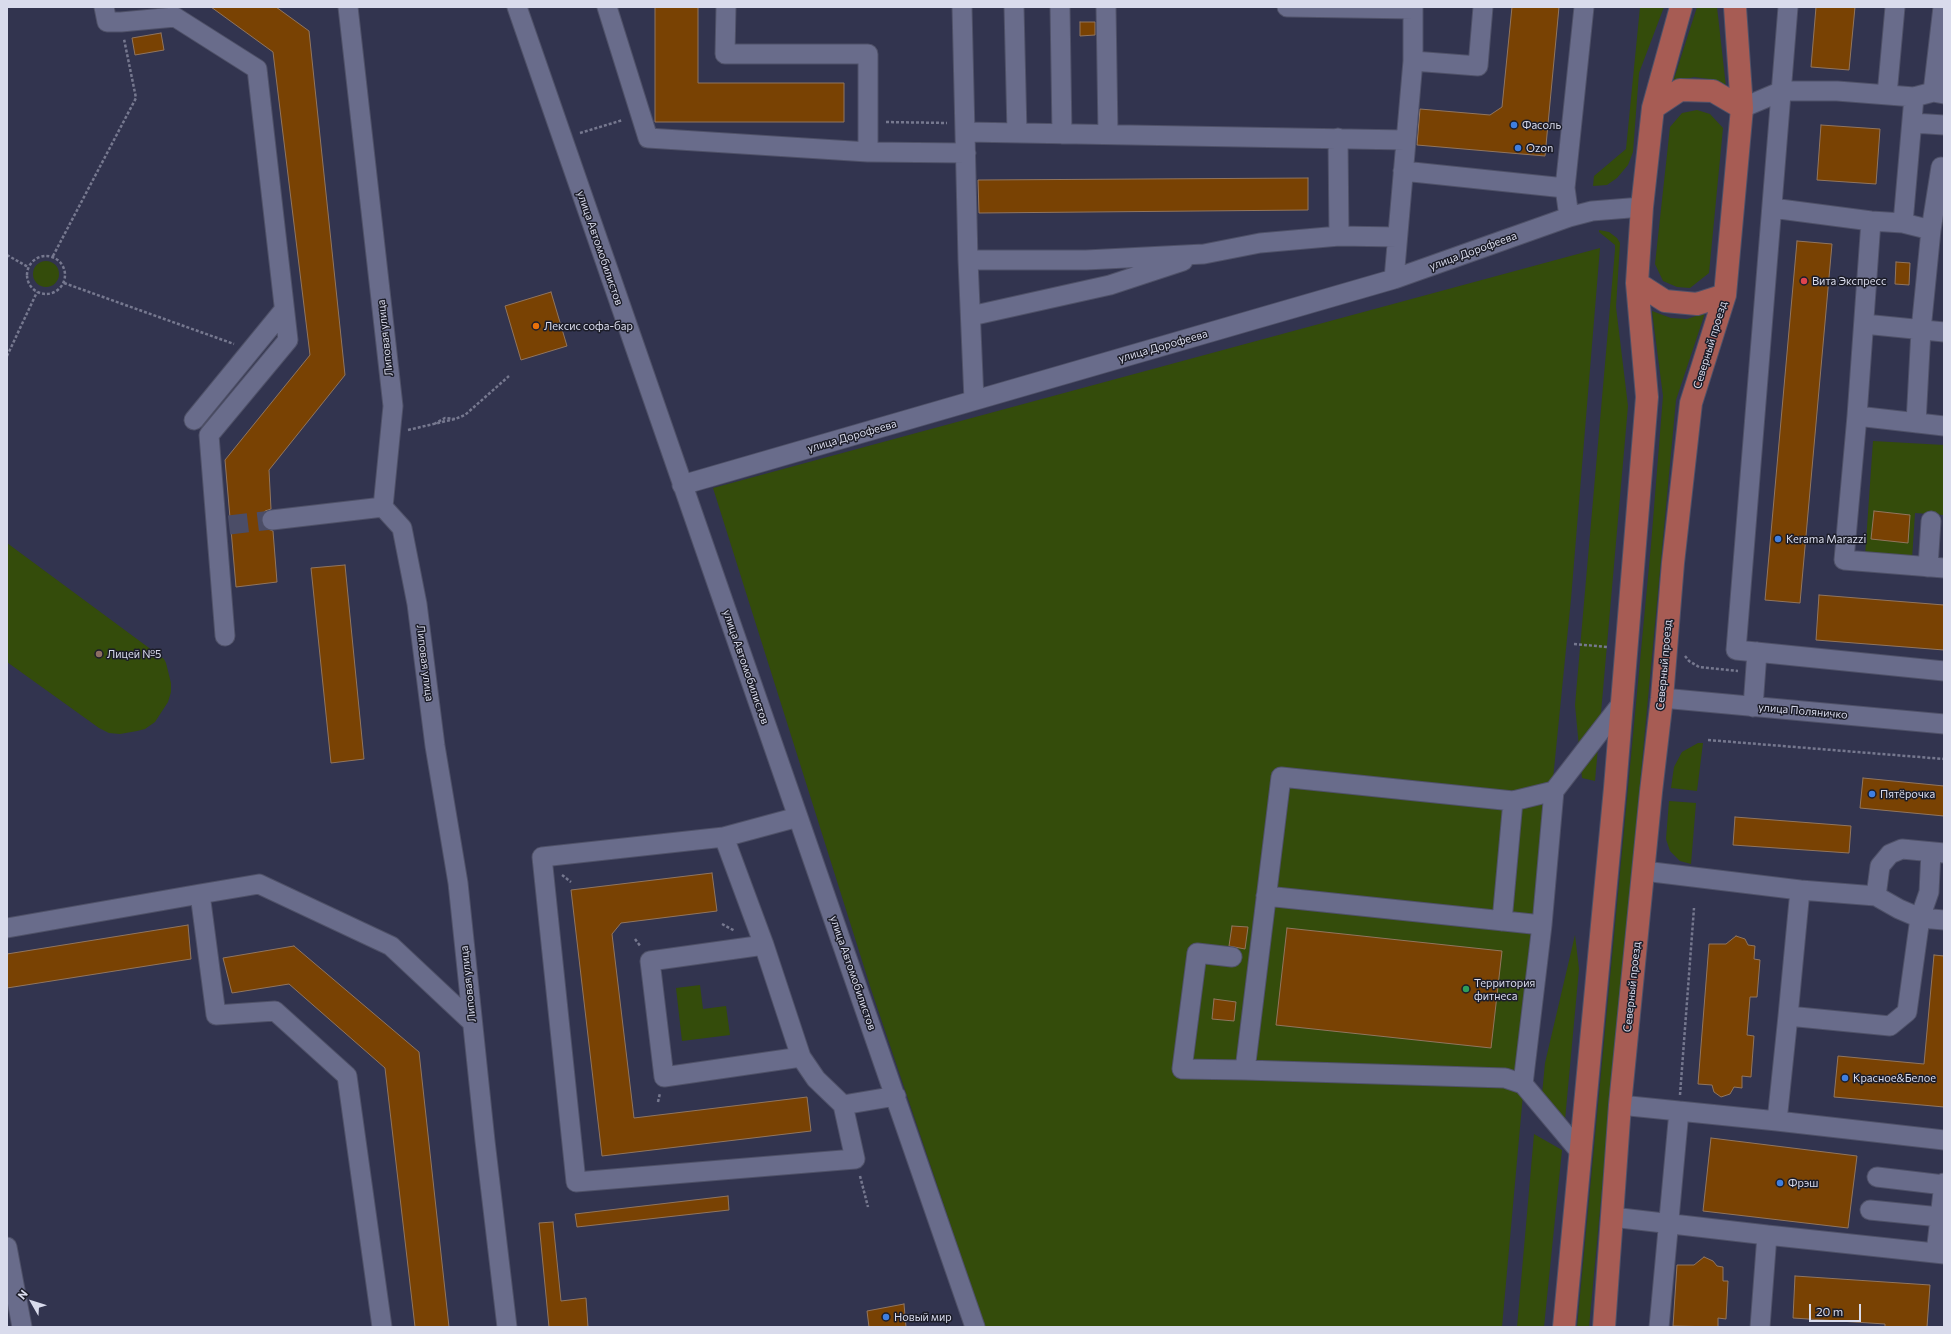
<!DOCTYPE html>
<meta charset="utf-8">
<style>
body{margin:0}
#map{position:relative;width:1951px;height:1334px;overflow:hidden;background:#32344f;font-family:Commissioner,sans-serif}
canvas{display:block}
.frame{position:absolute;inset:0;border:8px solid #d9dbec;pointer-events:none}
.north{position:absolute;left:12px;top:1282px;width:40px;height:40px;-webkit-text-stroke:3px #1c1d29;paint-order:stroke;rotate:309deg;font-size:11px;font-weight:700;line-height:16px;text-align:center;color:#d9dbec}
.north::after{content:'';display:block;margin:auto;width:14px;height:18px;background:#d9dbec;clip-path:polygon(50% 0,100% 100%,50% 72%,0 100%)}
.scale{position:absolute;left:1809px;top:1304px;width:52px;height:18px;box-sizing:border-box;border:2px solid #d9dbec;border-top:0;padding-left:5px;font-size:12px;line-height:14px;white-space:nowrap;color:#d9dbec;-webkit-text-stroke:3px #1c1d29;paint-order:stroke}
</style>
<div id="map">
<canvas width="1951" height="1334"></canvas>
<div class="frame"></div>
<div class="north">N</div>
<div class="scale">20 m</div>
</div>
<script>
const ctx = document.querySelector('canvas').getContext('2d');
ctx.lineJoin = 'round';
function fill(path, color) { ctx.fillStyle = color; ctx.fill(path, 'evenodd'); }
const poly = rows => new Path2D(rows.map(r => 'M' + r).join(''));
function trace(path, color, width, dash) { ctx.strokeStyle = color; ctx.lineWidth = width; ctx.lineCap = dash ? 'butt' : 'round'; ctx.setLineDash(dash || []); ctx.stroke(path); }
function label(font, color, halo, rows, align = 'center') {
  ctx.font = font + ' Commissioner,sans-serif'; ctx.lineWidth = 3; ctx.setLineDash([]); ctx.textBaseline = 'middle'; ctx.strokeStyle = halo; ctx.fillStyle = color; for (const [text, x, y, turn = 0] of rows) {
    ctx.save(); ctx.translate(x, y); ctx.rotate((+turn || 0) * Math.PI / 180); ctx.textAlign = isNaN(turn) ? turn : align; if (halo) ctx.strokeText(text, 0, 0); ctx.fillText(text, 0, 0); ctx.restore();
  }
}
const green = poly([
 [1640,7,1664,7,1639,73,1633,152,1628,165,1617,178,1607,185,1593,186,1594,176,1626,149],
 [1697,7,1717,7,1726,87,1709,79,1694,77,1673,82],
 [1697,110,1710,114,1723,128,1709,273,1690,288,1677,287,1663,281,1655,264,1670,127,1682,113],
 [1599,230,1609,232,1617,238,1620,243,1616,307,1628,406,1595,781,1582,778,1575,705,1615,250,1615,245,1599,232],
 [1600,248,1571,599,1537,939,1502,1327,985,1327,871,989,713,488],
 '33 274a13 13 0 1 1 26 0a13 13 0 1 1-26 0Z',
 [1652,311,1671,318,1687,319,1705,313,1676,400,1589,1327,1577,1327,1651,545,1663,396],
 [1873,441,1944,445,1944,515,1915,513,1912,559,1865,556],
 [7,543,164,659,166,663,171,683,171,692,168,702,155,722,145,729,137,731,120,734,109,733,99,728,7,662],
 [1698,743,1703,743,1697,791,1671,788,1674,767,1682,752],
 [1669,801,1696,803,1691,864,1680,861,1670,851,1666,839],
 [1575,935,1579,969,1565,1120,1541,1105,1545,1063],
 [700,985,703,1009,726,1006,730,1035,682,1041,676,988],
 [1534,1134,1562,1150,1544,1327,1517,1327]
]);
const building = poly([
 [211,7,276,7,309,31,345,375,269,470,271,509,265,511,261,521,263,527,273,531,277,582,236,587,225,460,310,355,273,52,211,7],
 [655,7,698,7,698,83,844,83,844,122,655,122,655,7],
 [1512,7,1559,7,1545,156,1417,145,1420,109,1490,115,1502,107,1512,7],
 [1816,7,1855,7,1849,70,1811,67,1816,7],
 [1080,22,1095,22,1095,35,1080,36,1080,22],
 [161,33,164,50,135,55,132,38,161,33],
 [1821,125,1880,129,1876,184,1817,180,1821,125],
 [1308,178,1308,210,979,213,978,180,1308,178],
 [1797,241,1832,244,1800,603,1765,600,1797,241],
 [1896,262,1910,263,1909,285,1895,284,1896,262],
 [551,292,567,346,521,360,505,306,551,292],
 [1874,511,1910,515,1908,543,1871,539,1874,511],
 [345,565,364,759,331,763,311,568,345,565],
 [1819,595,1944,605,1944,650,1816,640,1819,595],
 [1863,778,1944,786,1944,816,1860,808,1863,778],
 [1735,817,1851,826,1849,853,1733,845,1735,817],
 [712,873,717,911,621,923,612,934,634,1118,807,1097,811,1131,602,1156,571,890,712,873],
 [188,925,191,959,7,988,7,954,188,925],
 [1232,926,1248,927,1245,949,1229,946,1232,926],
 [1287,928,1502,951,1491,1048,1276,1025,1287,928],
 [1736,936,1745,939,1748,945,1755,946,1754,959,1760,960,1757,997,1750,997,1747,1035,1754,1036,1751,1077,1742,1076,1742,1088,1734,1087,1730,1094,1721,1097,1714,1092,1712,1085,1698,1084,1709,944,1726,944,1736,936],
 [294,946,419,1052,449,1327,415,1327,385,1068,289,984,232,993,223,958,294,946],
 [1934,955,1944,956,1944,1107,1834,1097,1838,1056,1924,1064,1934,955],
 [1214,999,1236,1002,1234,1021,1212,1019,1214,999],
 [1711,1138,1857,1156,1848,1228,1703,1211,1711,1138],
 [728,1196,729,1210,577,1227,575,1214,728,1196],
 [553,1222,561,1301,586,1298,588,1327,549,1327,539,1223,553,1222],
 [1704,1257,1713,1261,1717,1266,1723,1267,1723,1281,1728,1281,1726,1319,1718,1318,1718,1327,1673,1326,1677,1265,1694,1265,1704,1257],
 [1795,1276,1930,1285,1927,1327,1885,1327,1885,1324,1793,1318,1795,1276],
 [904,1304,906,1327,869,1327,867,1311,904,1304]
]);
const minorTunnel = poly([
 [229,525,272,520]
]);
const path = poly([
 [886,122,947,123],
 [580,133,623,120],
 [7,255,28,267],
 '27 275a19 19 0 1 1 38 0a19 19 0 1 1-38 0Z',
 [53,256,136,98,124,39],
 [64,283,234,344],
 [7,356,37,292],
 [434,424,445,418,455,419],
 [408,430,455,419,465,415,509,376],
 [1574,644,1607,647],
 [1685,656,1689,661,1699,667,1738,671],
 [1708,740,1944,759],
 [562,875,571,882],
 [722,924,735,931],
 [635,939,641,947],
 [1680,1095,1694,908],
 [658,1102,660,1093],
 [860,1176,868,1207]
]);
const minor = poly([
 [104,7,107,22,121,22,175,17,257,69,288,340,209,435,225,636],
 [348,7,393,406,383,507,402,528,417,604,435,746,458,883,485,1141,507,1327],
 [517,7,975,1327],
 [607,7,648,138,868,152],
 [726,7,725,54,868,54,868,152,966,153],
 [962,7,968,260,974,400],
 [1014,7,1017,133],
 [1060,7,1062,134],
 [1106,7,1108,134],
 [1287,7,1413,9],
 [1788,7,1736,650,1944,671],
 [1413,61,1413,7],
 [1933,92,1943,7],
 [1887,95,1895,7],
 [1742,108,1782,91,1837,91,1914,97,1933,92,1944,94],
 [1913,123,1944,125],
 [966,132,1405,140],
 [1338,138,1339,236],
 [1403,171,1565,188],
 [1772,208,1871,221,1903,223,1931,230],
 [1569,217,1565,188,1584,7],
 [1871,221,1857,416,1844,560,1944,568],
 [1903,223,1914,97],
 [968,260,1086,260,1204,254,1260,243,1339,236,1397,237],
 [1394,279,1413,61,1478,66,1483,7],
 [971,316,1110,285,1183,261],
 [1864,324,1944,332],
 [1857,416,1944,426],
 [194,420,284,310],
 [1916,423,1921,330,1931,230,1941,167],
 [682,485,1394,279,1569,217,1592,211,1642,207],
 [272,520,383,507],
 [1928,567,1931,521],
 [1662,698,1944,724],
 [1753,707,1757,652],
 [724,837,764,945,801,1057,816,1079,843,1105,855,1159,576,1182,542,857,724,837,798,817],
 [1800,890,1876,896,1880,866,1890,854,1902,849,1944,853],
 [200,894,259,884,391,946,472,1022],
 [1266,896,1542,925],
 [1876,896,1899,909,1920,918,1944,920],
 [1502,921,1513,801],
 [7,928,200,894,216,1015,275,1011,347,1076,382,1327],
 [764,945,650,961,664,1077,801,1057],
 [1232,957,1197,953,1182,1069,1245,1070],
 [1788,1016,1890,1026,1907,1012,1920,918,1929,892,1931,852],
 [1523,1084,1542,925,1554,791],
 [843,1105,896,1096],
 [1620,1105,1777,1121,1788,1016,1800,890,1644,871],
 [1777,1121,1944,1140],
 [1581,1153,1523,1084,1505,1078,1245,1070,1281,777,1513,801,1554,791,1622,703],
 [1877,1177,1944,1185],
 [1870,1210,1940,1217],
 [1612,1217,1767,1235,1760,1327],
 [1767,1235,1944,1254],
 [7,1247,22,1327],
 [1936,1253,1944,1183],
 [1659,1327,1679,1111]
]);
const major = poly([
 [1653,108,1680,90,1713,91,1742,108],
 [1637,283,1665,301,1697,304,1725,295],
 [1564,1327,1615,788,1647,397,1637,283,1642,207,1653,108,1681,7],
 [1604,1327,1620,1105,1651,792,1662,698,1673,563,1691,403,1725,295,1742,108,1735,7]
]);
const markers = [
 [1514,125,4,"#3f7fe0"],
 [1518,148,4,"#3f7fe0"],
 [1804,281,4,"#e0444e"],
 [536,326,4,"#e8710a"],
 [1778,539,4,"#3f7fe0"],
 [99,654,4,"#8d6e63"],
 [1872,794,4,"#3f7fe0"],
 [1466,989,4,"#2e9e5b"],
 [1845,1078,4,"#3f7fe0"],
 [1780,1183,4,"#3f7fe0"],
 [886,1317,4,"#3f7fe0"]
];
const poiNames = [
 ["Фасоль",1522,125],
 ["Ozon",1526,148],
 ["Вита Экспресс",1812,281],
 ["Лексис софа-бар",544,326],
 ["Kerama Marazzi",1786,539],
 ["Лицей №5",107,654],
 ["Пятёрочка",1880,794],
 ["Территория",1474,983],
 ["фитнеса",1474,996],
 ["Красное&Белое",1853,1078],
 ["Фрэш",1788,1183],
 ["Новый мир",894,1317]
];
const streetNames = [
 ["улица Автомобилистов",600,248,71],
 ["улица Дорофеева",1473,251,-20],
 ["Липовая улица",385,338,-96],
 ["Северный проезд",1710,345,-73],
 ["улица Дорофеева",1163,346,-16],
 ["улица Дорофеева",852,436,-16],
 ["Липовая улица",425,663,83],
 ["Северный проезд",1664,665,-85],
 ["улица Автомобилистов",746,667,71],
 ["улица Поляничко",1803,711,5],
 ["улица Автомобилистов",853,973,71],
 ["Липовая улица",468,984,-96],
 ["Северный проезд",1632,987,-84]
];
fill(green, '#344c0b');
fill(building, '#794203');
trace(building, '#91755e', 1);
trace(minorTunnel, '#4b4d67', 19, [19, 10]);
trace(minor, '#4f5168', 21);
trace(major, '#4f5168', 24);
trace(path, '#76788f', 2.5, [3, 2]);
trace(minor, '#696c8b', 19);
trace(major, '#a75c54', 22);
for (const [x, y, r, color] of markers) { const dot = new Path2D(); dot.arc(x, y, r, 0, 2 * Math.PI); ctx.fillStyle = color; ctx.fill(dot); trace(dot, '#1c1d29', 1.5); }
label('11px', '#d9dbec', '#1c1d29', poiNames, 'left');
label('11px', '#d9dbec', '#1c1d29', streetNames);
</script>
